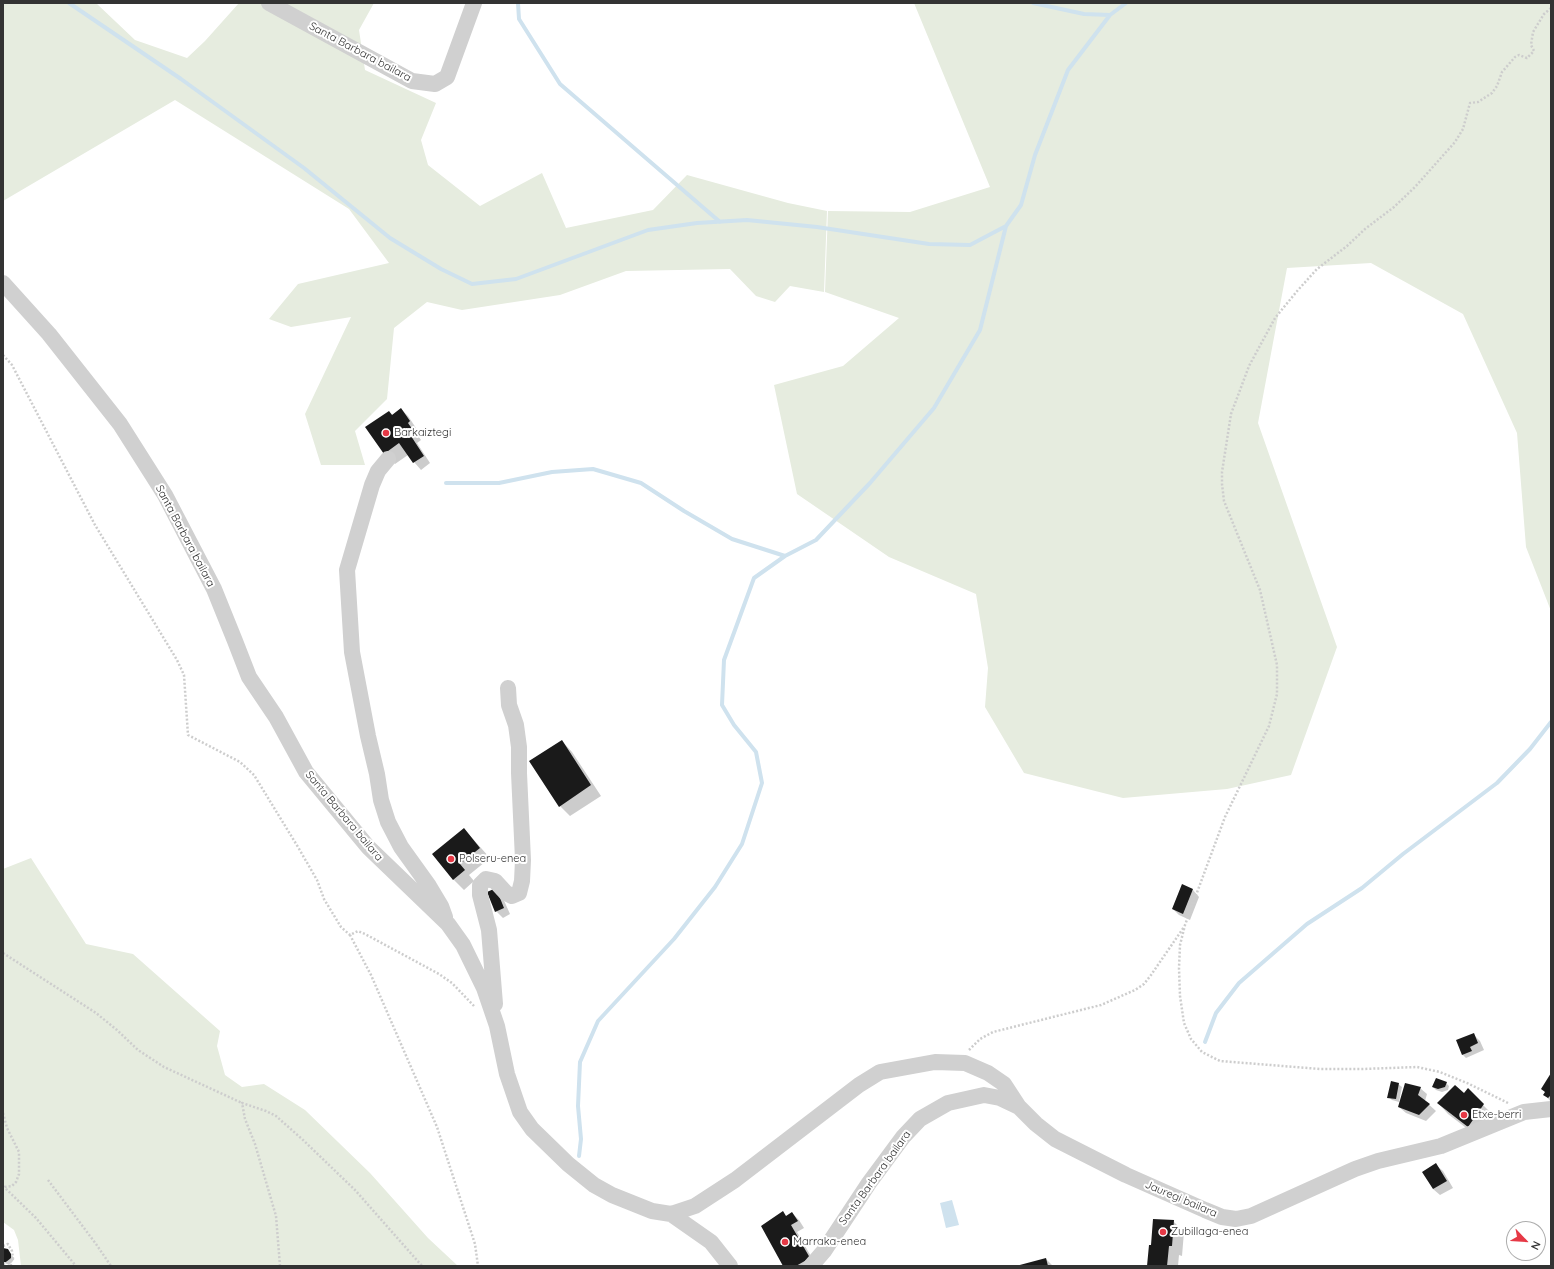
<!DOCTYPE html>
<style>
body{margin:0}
#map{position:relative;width:1554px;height:1269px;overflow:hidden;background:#fff;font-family:Quicksand,sans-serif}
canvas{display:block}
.frame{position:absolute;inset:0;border:4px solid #333;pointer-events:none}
.north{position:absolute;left:1506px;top:1221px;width:40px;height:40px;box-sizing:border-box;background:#fff;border:1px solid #adadad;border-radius:50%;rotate:115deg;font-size:11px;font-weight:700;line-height:16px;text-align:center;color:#333}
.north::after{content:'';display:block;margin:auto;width:14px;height:18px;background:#e63946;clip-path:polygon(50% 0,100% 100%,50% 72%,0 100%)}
</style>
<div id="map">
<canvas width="1554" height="1269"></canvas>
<div class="frame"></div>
<div class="north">N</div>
</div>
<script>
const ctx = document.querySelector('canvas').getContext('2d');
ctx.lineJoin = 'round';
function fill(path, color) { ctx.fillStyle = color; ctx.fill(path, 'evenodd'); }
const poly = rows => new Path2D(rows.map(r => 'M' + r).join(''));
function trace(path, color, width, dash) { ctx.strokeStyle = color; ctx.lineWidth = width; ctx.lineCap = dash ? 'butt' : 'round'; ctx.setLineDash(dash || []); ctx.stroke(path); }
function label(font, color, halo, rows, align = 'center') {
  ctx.font = font + ' Quicksand,sans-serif'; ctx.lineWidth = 4; ctx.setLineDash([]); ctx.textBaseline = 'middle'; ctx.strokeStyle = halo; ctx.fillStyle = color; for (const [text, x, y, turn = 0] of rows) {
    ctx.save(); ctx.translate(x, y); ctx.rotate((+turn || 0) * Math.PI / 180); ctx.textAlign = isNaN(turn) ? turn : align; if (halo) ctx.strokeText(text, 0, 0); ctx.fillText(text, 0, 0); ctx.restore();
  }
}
const green = poly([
 [3,3,96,3,135,40,187,58,205,41,239,3,374,3,359,30,365,70,436,103,421,140,428,165,480,206,542,173,566,228,653,210,687,175,788,203,827,211,824,292,790,286,775,302,756,296,730,269,626,271,560,295,462,310,427,302,394,328,387,399,355,431,365,465,321,465,305,414,351,317,291,327,269,319,298,284,389,263,349,209,175,100,3,201],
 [914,3,1551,3,1551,611,1526,547,1517,433,1463,314,1371,263,1287,268,1258,423,1337,647,1291,775,1227,789,1123,798,1024,773,985,707,988,668,976,594,889,557,797,494,774,385,843,366,899,318,825,292,828,211,910,212,990,187],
 [31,858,86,944,133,954,220,1031,217,1046,225,1075,242,1087,264,1084,305,1110,370,1173,428,1238,458,1266,21,1266,18,1240,14,1230,3,1222,3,869]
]);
const water = poly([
 [952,1200,959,1225,946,1228,940,1203]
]);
const shadow = poly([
 [401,409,408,416,416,428,414,430,421,440,417,443,430,463,421,470,408,455,395,464,384,454,389,412,393,415],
 [562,741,572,752,601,796,570,816,560,806],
 [464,829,490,858,469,875,474,881,464,890,454,880,433,854],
 [1193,890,1199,897,1190,920,1179,915,1173,909],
 [488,892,502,896,510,914,503,918,496,911],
 [1473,1034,1480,1041,1484,1050,1466,1058,1463,1055],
 [1551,1076,1551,1102,1545,1095],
 [1446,1083,1449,1086,1448,1090,1442,1092,1436,1090,1433,1087],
 [1398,1084,1402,1087,1399,1102,1392,1100,1389,1097],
 [1420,1088,1427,1094,1425,1101,1436,1111,1426,1121,1406,1113,1399,1107],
 [1468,1090,1493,1115,1478,1137,1448,1114,1438,1103,1465,1094],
 [1436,1165,1443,1171,1453,1188,1440,1195,1433,1189],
 [792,1213,799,1220,804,1228,797,1232,816,1265,814,1266,784,1266,787,1217],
 [1173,1221,1184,1232,1182,1256,1179,1255,1178,1266,1148,1266,1152,1246],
 [3,1249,7,1250,14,1258,13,1261,9,1265,3,1262],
 [1046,1259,1053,1266,1018,1266]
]);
const stream = poly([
 [69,3,181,79,304,168,390,238,441,269,472,284,516,279,648,230,697,223,747,220,817,227,929,244,970,245,1006,226,1021,205,1035,155,1068,70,1110,15,1126,3],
 [518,3,519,19,560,84,720,222],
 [1033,3,1084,14,1110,15],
 [446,483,499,483,552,472,593,469,641,483,684,511,732,539,785,556,816,540,870,483,934,408,980,330,1006,226],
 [1205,1042,1216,1013,1239,983,1307,924,1362,888,1403,854,1497,783,1530,749,1551,722],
 [579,1156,581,1139,578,1106,580,1062,598,1021,674,939,715,887,742,844,762,783,756,752,734,725,722,705,724,660,754,578,785,556]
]);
const building = poly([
 [401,408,410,421,408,423,415,433,411,436,424,456,413,463,399,443,384,454,365,427,389,411,392,415],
 [562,740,591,785,559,807,529,761],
 [464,828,480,848,460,864,465,870,453,880,432,854],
 [1182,884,1193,889,1183,914,1172,909],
 [496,888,504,908,495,912,487,892],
 [1474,1033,1478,1043,1470,1047,1472,1051,1462,1055,1456,1040],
 [1551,1073,1551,1095,1548,1098,1543,1095,1545,1092,1541,1089],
 [1436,1078,1447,1082,1445,1087,1438,1089,1432,1087],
 [1391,1081,1399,1083,1396,1099,1387,1098],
 [1405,1083,1421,1087,1418,1095,1430,1104,1419,1115,1398,1107],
 [1455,1085,1464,1093,1468,1088,1484,1104,1468,1127,1437,1103],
 [1436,1163,1447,1181,1433,1189,1422,1172],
 [783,1211,786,1216,792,1212,798,1221,791,1225,810,1258,796,1266,783,1266,761,1226],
 [1153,1219,1174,1220,1172,1246,1169,1246,1167,1266,1147,1266,1149,1245,1151,1245],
 [3,1248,8,1249,11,1254,11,1258,6,1262,3,1262],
 [1046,1258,1048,1266,1016,1266]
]);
const path = poly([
 [3,355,12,365,95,525,177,660,184,675,188,735,240,762,254,775,298,847,317,880,324,899,341,927,350,935],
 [3,953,96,1013,117,1030,138,1050,164,1067,242,1103],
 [474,1006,452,983,439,974,365,934,358,931,350,935,371,975,437,1127,475,1244,478,1266],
 [969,1050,980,1039,993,1032,1101,1005,1135,990,1144,984,1151,975,1184,927],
 [1508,1103,1467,1083,1440,1072,1417,1067,1363,1069,1320,1069,1220,1061,1202,1052,1191,1039,1184,1023,1180,996,1179,968,1180,945,1185,925,1225,817,1269,726,1277,694,1277,665,1260,590,1224,501,1222,484,1222,472,1231,414,1249,366,1275,318,1298,290,1317,269,1347,246,1365,229,1394,207,1415,187,1455,142,1463,129,1470,103,1478,102,1492,93,1497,86,1502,72,1515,57,1519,55,1527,58,1534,51,1531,45,1533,32,1544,14,1551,8],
 [3,1113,7,1128,19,1152,19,1174,16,1182,12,1186,5,1187],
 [48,1180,96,1244,111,1266],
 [3,1186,36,1218,76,1266],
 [3,1246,8,1244,12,1251,13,1259,10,1262,11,1265,9,1266],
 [3,1264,10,1262],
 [280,1266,276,1216,255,1144,245,1119,242,1103,266,1111,276,1116,302,1139,355,1190,422,1266]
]);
const minor = poly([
 [269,3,412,81,435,84,447,77,474,3],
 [3,283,49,334,120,424,165,495,214,589,235,641,249,677,276,717,306,772,368,847,448,924,463,945,484,988,497,1026,507,1074,520,1112,532,1129,568,1164,594,1185,612,1195,652,1211,671,1214,695,1206,735,1180,859,1085,880,1072,935,1062,965,1063,988,1073,1004,1084,1019,1107,1036,1124,1055,1139,1126,1175,1205,1210,1222,1217,1236,1219,1251,1216,1355,1169,1378,1161,1441,1146,1524,1112,1551,1109],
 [388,459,378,471,372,485,347,570,352,652,368,736,377,774,381,800,388,822,401,847,429,886,441,906,445,917],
 [495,1004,489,930,480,895,480,885,486,879,495,881,506,893,512,896,519,893,522,881,523,860,519,773,519,747,516,725,509,705,508,688],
 [671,1214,711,1242,730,1266],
 [811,1266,824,1251,869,1183,903,1137,920,1119,948,1103,984,1095,1000,1098,1019,1107]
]);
const markers = [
 [386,433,4,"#e63946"],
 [451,859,4,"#e63946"],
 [1464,1115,4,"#e63946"],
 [1163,1232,4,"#e63946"],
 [785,1242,4,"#e63946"]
];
const streetNames = [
 ["Santa Barbara bailara",360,52,28],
 ["Santa Barbara bailara",185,536,62],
 ["Santa Barbara bailara",344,816,50],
 ["Santa Barbara bailara",875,1178,-54],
 ["Jauregi bailara",1181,1199,23]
];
const poiNames = [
 ["Barkaiztegi",394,433],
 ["Polseru-enea",459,859],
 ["Etxe-berri",1472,1115],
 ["Zubillaga-enea",1171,1232],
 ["Marraka-enea",793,1242]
];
fill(green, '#e6ecdf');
fill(water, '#cfe2ee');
fill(shadow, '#0003');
trace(stream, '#cfe2ee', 4);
fill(building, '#1a1a1a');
trace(path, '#cdcdcd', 2.5, [2, 2]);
trace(minor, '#d0d0d0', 16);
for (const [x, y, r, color] of markers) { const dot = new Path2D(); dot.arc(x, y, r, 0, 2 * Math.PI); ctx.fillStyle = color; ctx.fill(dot); trace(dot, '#fff', 1.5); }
label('11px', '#333', '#fff', streetNames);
label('11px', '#333', '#fff', poiNames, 'left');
</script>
